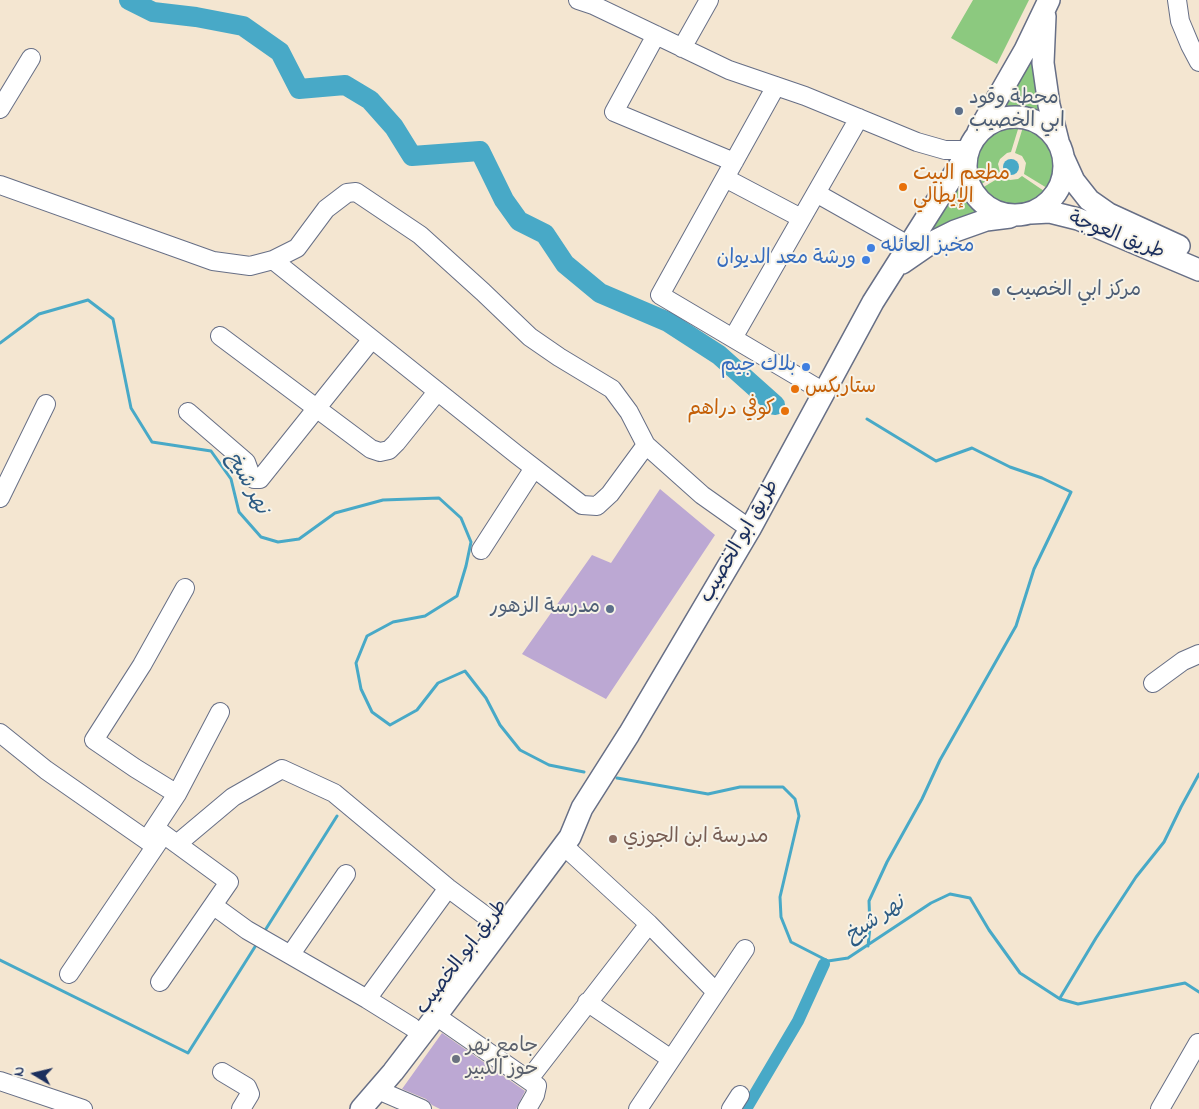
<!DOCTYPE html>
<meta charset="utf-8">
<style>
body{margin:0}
#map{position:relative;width:1199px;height:1109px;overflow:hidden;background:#f4e6d1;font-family:"Indie Flower",sans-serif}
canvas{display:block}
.north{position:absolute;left:10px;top:1049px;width:50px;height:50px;-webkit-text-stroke:4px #f7f3e8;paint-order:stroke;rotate:279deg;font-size:14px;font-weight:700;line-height:20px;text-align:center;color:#1b2f5e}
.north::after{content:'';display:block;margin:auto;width:18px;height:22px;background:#1b2f5e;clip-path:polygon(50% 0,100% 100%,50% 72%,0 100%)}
</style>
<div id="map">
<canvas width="1199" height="1109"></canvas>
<div class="north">N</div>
</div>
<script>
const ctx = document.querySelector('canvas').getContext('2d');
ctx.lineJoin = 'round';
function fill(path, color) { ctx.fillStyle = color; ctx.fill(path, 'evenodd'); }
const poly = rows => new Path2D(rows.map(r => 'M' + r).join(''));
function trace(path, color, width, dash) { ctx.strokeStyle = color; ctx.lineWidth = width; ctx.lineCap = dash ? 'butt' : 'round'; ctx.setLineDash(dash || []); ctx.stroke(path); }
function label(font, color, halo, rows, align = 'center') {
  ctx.font = font + ' "Indie Flower","Playpen Sans Arabic",sans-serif'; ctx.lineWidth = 4; ctx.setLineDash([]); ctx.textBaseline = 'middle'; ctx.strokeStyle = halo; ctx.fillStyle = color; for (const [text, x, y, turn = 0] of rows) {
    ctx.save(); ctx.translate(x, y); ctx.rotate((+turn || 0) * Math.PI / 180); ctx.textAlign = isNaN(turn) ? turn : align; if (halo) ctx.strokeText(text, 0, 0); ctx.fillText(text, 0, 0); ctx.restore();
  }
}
const green = poly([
 [973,0,1029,0,997,64,951,38],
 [1031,56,1036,57,1039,117,1027,112,1014,111,1002,112],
 [1008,126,1019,126,1011,152,1007,153,1000,159,998,164,1000,172,980,185,976,175,975,164,977,153,981,144,989,135,998,130],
 [1023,127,1033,131,1042,138,1049,146,1053,157,1054,168,1052,179,1047,188,1024,174,1026,163,1022,156,1015,153],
 [1002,176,1010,180,1018,179,1022,176,1044,191,1037,198,1028,203,1017,205,1007,205,998,202,989,196,982,188],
 [961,184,967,200,980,213,928,233,947,201]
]);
const water = poly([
 '1003 167a8 8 0 1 1 16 0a8 8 0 1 1-16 0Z'
]);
const stream = poly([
 [0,343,39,314,88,300,113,319,131,408,152,442,211,451,231,479,239,512,261,537,278,542,299,539,335,513,383,500,439,498,461,518,471,542,466,566,457,596,425,616,393,622,367,636,356,663,361,689,372,712,390,725,417,710,438,683,465,671,486,698,500,725,520,750,549,765,584,772],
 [867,419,936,461,972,448,1010,467,1042,478,1071,492,1034,569,1016,626,940,760,922,799,887,862,869,901,870,927,868,946],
 [617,778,708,794,740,787,783,787,795,799,799,816,780,897,781,917,791,942,828,961,848,958,931,903,950,894,970,898,989,930,1020,973,1060,999,1078,1004,1185,983,1199,992],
 [264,932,337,816],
 [0,960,188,1053,258,942],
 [1060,998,1096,938,1136,877,1164,842,1181,807,1199,774]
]);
const canal = poly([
 [746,1109,798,1021,824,964]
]);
const river = poly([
 [129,0,153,12,196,17,243,26,280,52,299,89,345,85,370,100,394,127,412,156,480,151,504,200,519,221,545,234,565,264,600,293,668,322,719,355,775,405]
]);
const building = poly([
 [660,489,715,535,606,699,522,654,592,555,611,563],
 [442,1033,525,1091,516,1109,440,1109,432,1105,426,1099,402,1089]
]);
const minor = poly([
 [578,0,593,5,729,70,805,96,917,142,945,150,969,150],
 [1177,0,1180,21,1190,45,1199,62],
 [656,35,614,112,734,162],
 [682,48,709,0],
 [776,86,660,295,824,392],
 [0,109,31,58],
 [725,178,801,218],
 [0,185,213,261,250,266,273,260,297,248,326,209,347,193,356,192,420,235,483,292,530,337,559,357,612,389,629,412,646,445,702,495,750,529],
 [816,193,908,245],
 [273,260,516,454,582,505,597,506,610,494,646,445],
 [220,336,371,449,380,452,389,450,396,443,437,392],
 [733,338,859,118],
 [188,412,246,462,250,473,254,479,260,479,372,339],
 [0,498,46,404],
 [481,550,534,468],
 [1153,683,1183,661,1199,654],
 [0,733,46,770,155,846],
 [177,794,135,768,94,740,142,665,185,588],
 [155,828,229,882,160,982],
 [148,838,177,794,220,712],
 [177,844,233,797,282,769,334,793,448,888,491,920],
 [564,846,649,924,716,992],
 [214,906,247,930,367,999,412,1027],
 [291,954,346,874],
 [69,974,161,838],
 [367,999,448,888],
 [587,1002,671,1059],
 [436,1016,537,1086,535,1095,527,1109],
 [222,1072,247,1087,250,1094,241,1109],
 [529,1079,649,924],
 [0,1081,83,1109],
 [378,1090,422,1109],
 [638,1109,745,949],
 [731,1109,740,1095],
 [1160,1109,1198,1043]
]);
const major = poly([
 [1045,16,1043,63,1049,105,1058,141],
 '966 166a49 49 0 1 1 98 0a49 49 0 1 1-98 0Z',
 [978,132,1025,50,1049,0],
 [1064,159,1074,181,1089,200,1109,214,1179,246],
 [1031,213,1050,212,1078,219,1199,270],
 [902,263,931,243,955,231,986,220,1010,217],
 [361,1109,393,1072,436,1016,570,837,582,808,629,734,750,529,873,302,968,152]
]);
const markers = [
 [959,111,5,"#5c6f8a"],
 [903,187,5,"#e8710a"],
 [871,248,5,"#3f7fe0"],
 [866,260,5,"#3f7fe0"],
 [996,292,5,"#5c6f8a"],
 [806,367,5,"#3f7fe0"],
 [795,389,5,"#e8710a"],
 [785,411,5,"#e8710a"],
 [610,609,5,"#5c6f8a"],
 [613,839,5,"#8d6e63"],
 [456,1059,5,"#6b7280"]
];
const serviceNames = [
 ["محطة وقود",969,100],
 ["ابي الخصيب",969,123],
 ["مركز ابي الخصيب",1006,292],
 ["مدرسة الزهور",600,609,"right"]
];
const foodNames = [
 ["مطعم البيت",913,176],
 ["الإيطالي",913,199],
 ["ستاربكس",805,389],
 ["كوفي دراهم",775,411,"right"]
];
const streetNames = [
 ["طريق العوجة",1116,237,21],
 ["طريق ابو الخصيب",741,542,-60],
 ["طريق ابو الخصيب",463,958,-53]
];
const shopNames = [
 ["مخبز العائله",881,248,"left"],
 ["ورشة معد الديوان",856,260],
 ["بلاك جيم",796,367]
];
const educationNames = [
 ["مدرسة ابن الجوزي",623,839]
];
const worshipNames = [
 ["جامع نهر",466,1048],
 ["حوز الكبير",466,1071]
];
const waterNames = [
 ["نهر شيخ",246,484,62],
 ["نهر شيخ",876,921,-34]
];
fill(green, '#8cc97f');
fill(water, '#48a9c7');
trace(stream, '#48a9c7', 3);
trace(canal, '#48a9c7', 12);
trace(river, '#48a9c7', 20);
fill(building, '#bca8d3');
trace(minor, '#676f86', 20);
trace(major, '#676f86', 24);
trace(minor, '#fff', 18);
trace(major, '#fff', 21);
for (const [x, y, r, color] of markers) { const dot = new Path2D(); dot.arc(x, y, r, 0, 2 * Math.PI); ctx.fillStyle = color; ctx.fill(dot); trace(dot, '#f7f3e8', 2); }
label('20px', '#4e5e75', '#f7f3e8', serviceNames, 'left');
label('20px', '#c56008', '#f7f3e8', foodNames, 'left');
label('20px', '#1b2f5e', '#f7f3e8', streetNames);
label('20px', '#366cbe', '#f7f3e8', shopNames, 'right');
label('20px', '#785e54', '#f7f3e8', educationNames, 'left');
label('20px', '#5b616d', '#f7f3e8', worshipNames, 'left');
label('italic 21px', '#2b5a83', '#f7f3e8', waterNames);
</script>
